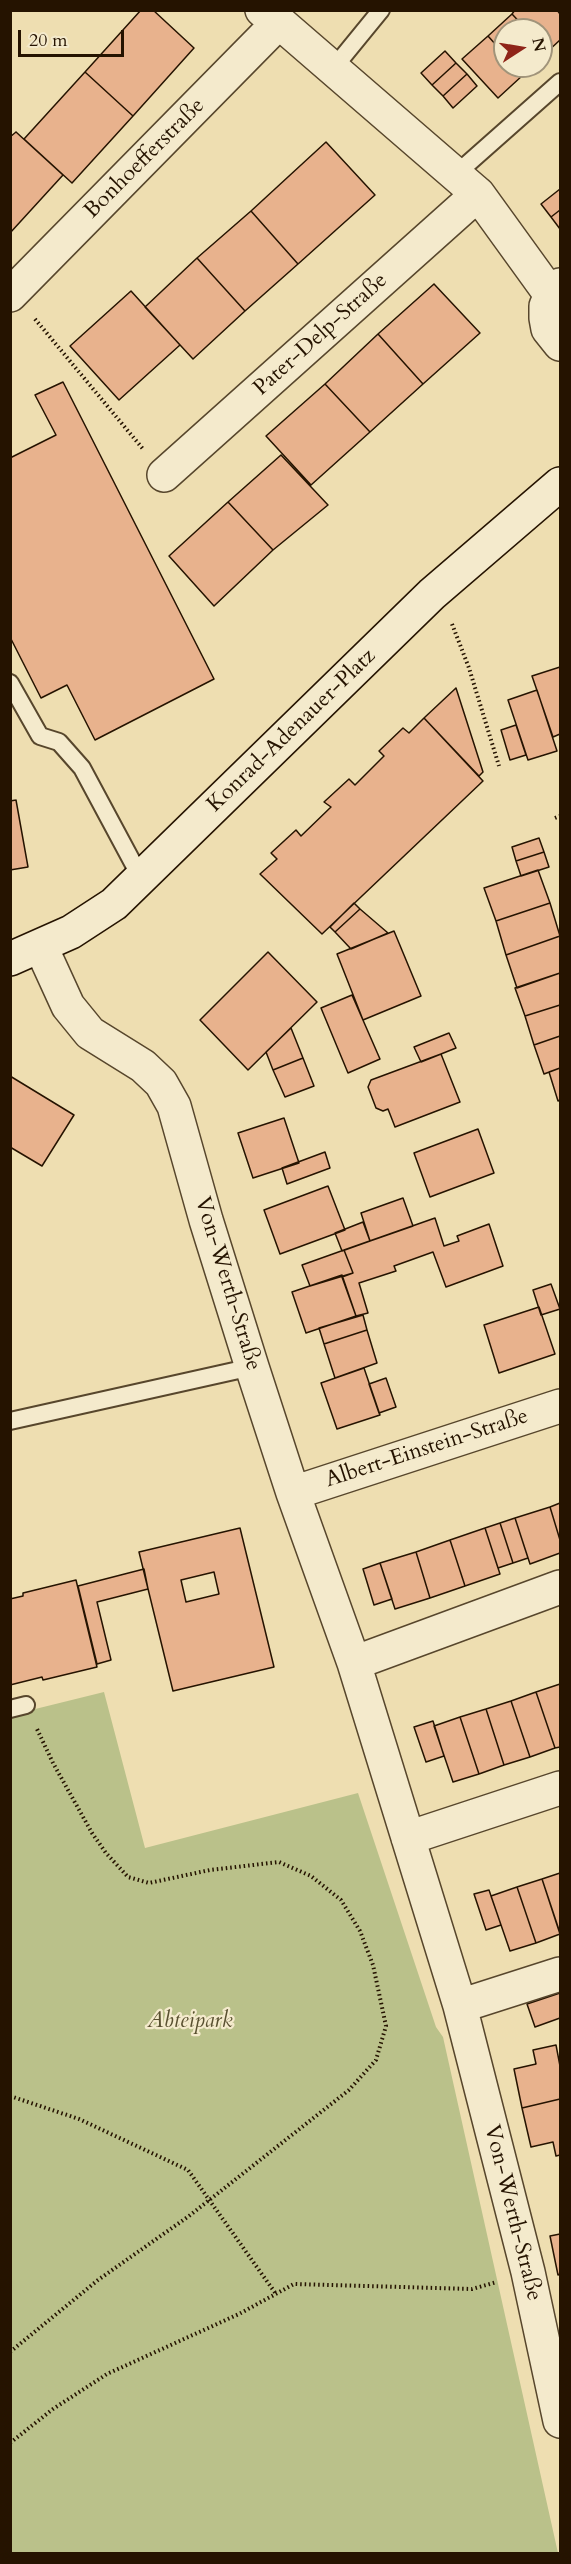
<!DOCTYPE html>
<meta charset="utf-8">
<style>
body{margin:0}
#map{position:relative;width:571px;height:2564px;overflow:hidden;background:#eedeb1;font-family:Cardo,serif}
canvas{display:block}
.frame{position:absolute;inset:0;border:12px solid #251300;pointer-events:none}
.north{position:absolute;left:493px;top:18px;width:60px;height:60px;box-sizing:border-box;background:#f4eacc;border:2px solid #a1947a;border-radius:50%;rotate:78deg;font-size:16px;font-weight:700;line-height:24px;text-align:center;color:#251300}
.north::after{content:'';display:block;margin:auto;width:21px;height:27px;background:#8f2418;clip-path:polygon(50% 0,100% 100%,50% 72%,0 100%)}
.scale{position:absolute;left:18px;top:30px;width:106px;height:27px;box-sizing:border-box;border:3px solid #251300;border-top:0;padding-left:8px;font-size:18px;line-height:21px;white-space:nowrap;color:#251300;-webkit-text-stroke:4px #f4eacc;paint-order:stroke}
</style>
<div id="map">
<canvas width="571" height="2564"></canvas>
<div class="frame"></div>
<div class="north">N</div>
<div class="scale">20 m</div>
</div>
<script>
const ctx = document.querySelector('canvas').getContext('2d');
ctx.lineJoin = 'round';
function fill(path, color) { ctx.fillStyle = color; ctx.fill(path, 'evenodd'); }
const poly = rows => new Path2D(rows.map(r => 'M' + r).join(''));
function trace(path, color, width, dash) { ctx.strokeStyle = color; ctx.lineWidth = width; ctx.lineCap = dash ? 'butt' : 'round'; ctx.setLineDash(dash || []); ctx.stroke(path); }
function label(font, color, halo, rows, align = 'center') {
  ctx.font = font + ' Cardo,serif'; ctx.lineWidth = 4.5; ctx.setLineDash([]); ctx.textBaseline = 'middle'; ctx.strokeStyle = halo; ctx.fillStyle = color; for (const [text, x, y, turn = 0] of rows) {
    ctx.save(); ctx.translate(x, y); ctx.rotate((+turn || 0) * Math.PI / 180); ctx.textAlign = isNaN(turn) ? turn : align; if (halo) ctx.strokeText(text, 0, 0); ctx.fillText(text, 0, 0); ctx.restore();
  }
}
const green = poly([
 [104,1692,145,1848,358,1793,436,2027,443,2037,558,2553,11,2554,11,1715]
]);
const building = poly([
 [141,10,153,10,194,48,133,116,85,72,141,10],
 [515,10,557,10,560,14,560,40,547,52,541,45,541,30,527,30,512,14,515,10],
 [512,14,527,30,505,30,505,55,488,36,512,14],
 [488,36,505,55,505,66,515,66,523,75,498,98,462,59,488,36],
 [445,51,456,63,432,85,421,73,445,51],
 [456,63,467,74,443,96,432,85,456,63],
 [85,72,133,116,72,183,24,139,85,72],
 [467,74,477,86,453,108,443,96,467,74],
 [16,132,63,175,10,233,10,137,16,132],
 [326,142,375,195,298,264,251,211,326,142],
 [560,189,560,210,551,217,541,204,560,189],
 [560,210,560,229,551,217,560,210],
 [251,211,298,264,245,311,197,258,251,211],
 [197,258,245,311,193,359,145,307,197,258],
 [434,284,480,333,423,384,378,334,434,284],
 [131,291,180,345,119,400,70,346,131,291],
 [378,334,423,384,370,432,325,384,378,334],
 [63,382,214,679,95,740,67,685,41,698,10,637,10,458,56,435,35,395,63,382],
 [325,384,370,432,311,485,266,436,325,384],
 [281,455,328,505,273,550,228,502,281,455],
 [228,502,273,550,214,606,169,556,228,502],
 [560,667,560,734,553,737,532,676,560,667],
 [456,688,483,772,479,776,424,718,456,688],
 [537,690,557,751,528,760,508,700,537,690],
 [424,718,483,781,322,934,260,874,277,859,271,853,296,830,301,836,331,807,324,802,349,779,355,785,384,756,379,751,403,728,409,733,424,718],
 [516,725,526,755,510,760,501,730,516,725],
 [16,800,28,867,10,870,10,801,16,800],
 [539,838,544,852,516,861,512,847,539,838],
 [544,852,549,867,521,876,516,861,544,852],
 [538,870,550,903,496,921,484,888,538,870],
 [354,903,360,909,335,932,330,927,354,903],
 [550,903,560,936,506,955,496,921,550,903],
 [360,909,388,933,351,949,335,932,360,909],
 [394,931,421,996,363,1020,337,954,394,931],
 [560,936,560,973,517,988,506,955,560,936],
 [268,952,317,1002,248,1070,200,1020,268,952],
 [560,973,560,1005,525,1016,515,988,560,973],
 [352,995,380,1059,348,1073,321,1008,352,995],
 [560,1005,560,1036,534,1045,525,1016,560,1005],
 [291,1028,303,1058,273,1070,266,1052,291,1028],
 [449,1033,456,1048,421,1062,414,1047,449,1033],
 [560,1036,560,1068,544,1074,534,1045,560,1036],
 [441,1054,460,1102,395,1127,388,1109,383,1111,376,1108,368,1087,371,1080,441,1054],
 [303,1058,314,1086,285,1097,273,1070,303,1058],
 [560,1068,560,1100,558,1101,549,1072,560,1068],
 [10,1076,74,1115,42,1166,10,1147,10,1076],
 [284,1118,299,1163,253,1178,238,1133,284,1118],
 [478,1129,494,1173,430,1197,414,1153,478,1129],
 [325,1152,330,1168,287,1184,282,1168,325,1152],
 [328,1186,345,1230,280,1254,264,1210,328,1186],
 [403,1198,413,1226,370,1241,361,1213,403,1198],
 [435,1218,444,1246,459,1241,457,1236,489,1224,503,1266,446,1287,433,1252,394,1266,396,1271,359,1283,368,1313,356,1316,342,1277,353,1273,344,1250,435,1218],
 [363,1222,370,1241,342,1251,335,1233,363,1222],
 [344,1250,353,1273,310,1286,302,1265,344,1250],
 [342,1275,356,1316,306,1333,292,1292,342,1275],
 [551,1284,560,1309,541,1315,533,1290,551,1284],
 [539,1307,555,1354,499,1373,484,1325,539,1307],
 [363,1315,367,1330,324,1344,319,1328,363,1315],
 [367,1330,377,1363,335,1378,324,1344,367,1330],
 [364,1368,380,1415,337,1429,321,1383,364,1368],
 [386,1378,396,1407,379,1413,369,1384,386,1378],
 [560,1503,560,1540,550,1507,560,1503],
 [550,1507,560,1540,560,1553,530,1564,515,1518,550,1507],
 [515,1518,528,1558,513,1563,500,1523,515,1518],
 [500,1523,513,1563,498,1568,485,1528,500,1523],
 [240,1528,274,1667,173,1691,139,1552,240,1528],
 [214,1572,219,1594,186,1602,181,1580,214,1572],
 [485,1528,500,1574,465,1586,450,1540,485,1528],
 [450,1540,465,1586,430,1598,416,1552,450,1540],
 [416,1552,430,1598,395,1609,380,1563,416,1552],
 [380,1563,392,1599,374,1605,363,1569,380,1563],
 [144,1569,148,1589,97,1602,111,1660,97,1664,78,1586,144,1569],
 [76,1580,97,1667,43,1680,42,1677,10,1685,10,1599,23,1596,23,1593,76,1580],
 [560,1684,560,1747,555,1748,536,1692,560,1684],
 [536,1692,555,1748,530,1757,511,1701,536,1692],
 [511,1701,530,1757,504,1765,486,1709,511,1701],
 [486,1709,504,1765,479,1774,460,1717,486,1709],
 [460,1717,479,1774,453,1782,434,1726,460,1717],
 [433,1721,444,1756,426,1762,414,1727,433,1721],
 [560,1873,560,1933,542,1879,560,1873],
 [542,1879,560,1934,536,1943,517,1887,542,1879],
 [517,1887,536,1943,510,1951,491,1896,517,1887],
 [489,1890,501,1925,486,1930,474,1894,489,1890],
 [560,1993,560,2018,535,2027,527,2004,560,1993],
 [556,2045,560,2066,560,2099,522,2108,514,2069,536,2064,533,2050,556,2045],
 [560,2099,560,2155,556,2156,553,2142,531,2147,522,2108,560,2099],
 [560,2234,560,2274,558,2275,550,2236,560,2234]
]);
const path = poly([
 [35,319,143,449],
 [452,624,469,668,499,766],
 [555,818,560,816],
 [10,2096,79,2119,188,2170,276,2294],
 [10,2352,98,2280,189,2216,349,2090,376,2060,386,2026,373,1965,360,1931,341,1900,311,1876,279,1862,210,1870,149,1883,128,1877,106,1853,92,1833,53,1763,37,1729],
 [10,2443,53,2409,107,2374,239,2314,294,2284,472,2289,497,2282]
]);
const lane = poly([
 [332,70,381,10],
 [455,175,560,82],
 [10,683,40,736,59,742,82,768,141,878],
 [10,1421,252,1367],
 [10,1709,26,1705]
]);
const street = poly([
 [262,10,279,22,478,194,551,295],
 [560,285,551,295,546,306,546,318,548,329,560,344],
 [10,295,279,22],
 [164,475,478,194],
 [41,947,68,1006,90,1033,143,1066,161,1083,174,1106,206,1220,252,1367,293,1493,354,1663,460,2006,528,2272,560,2421],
 [293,1493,560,1406],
 [354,1663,560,1587],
 [408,1838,560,1788],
 [460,2006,560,1974]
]);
const secondary = poly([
 [10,959,71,932,114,904,432,594,560,484]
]);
const streetNames = [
 ["Bonhoefferstraße",145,159,-45],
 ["Pater-Delp-Straße",321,335,-42],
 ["Konrad-Adenauer-Platz",292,731,-44],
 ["Von-Werth-Straße",227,1284,73],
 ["Albert-Einstein-Straße",427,1449,-18],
 ["Von-Werth-Straße",512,2213,76]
];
const parkNames = [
 ["Abteipark",190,2022]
];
fill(green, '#bac18a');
fill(building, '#e8b28d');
trace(building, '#251300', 1.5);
trace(lane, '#57462c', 20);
trace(street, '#57462c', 36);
trace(secondary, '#251300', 36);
trace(path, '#251300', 4, [1.5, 3]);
trace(lane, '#f4eacc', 16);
trace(street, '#f4eacc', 33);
trace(secondary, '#f4eacc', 33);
label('22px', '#251300', '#f4eacc', streetNames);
label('italic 22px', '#595030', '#f4eacc', parkNames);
</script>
